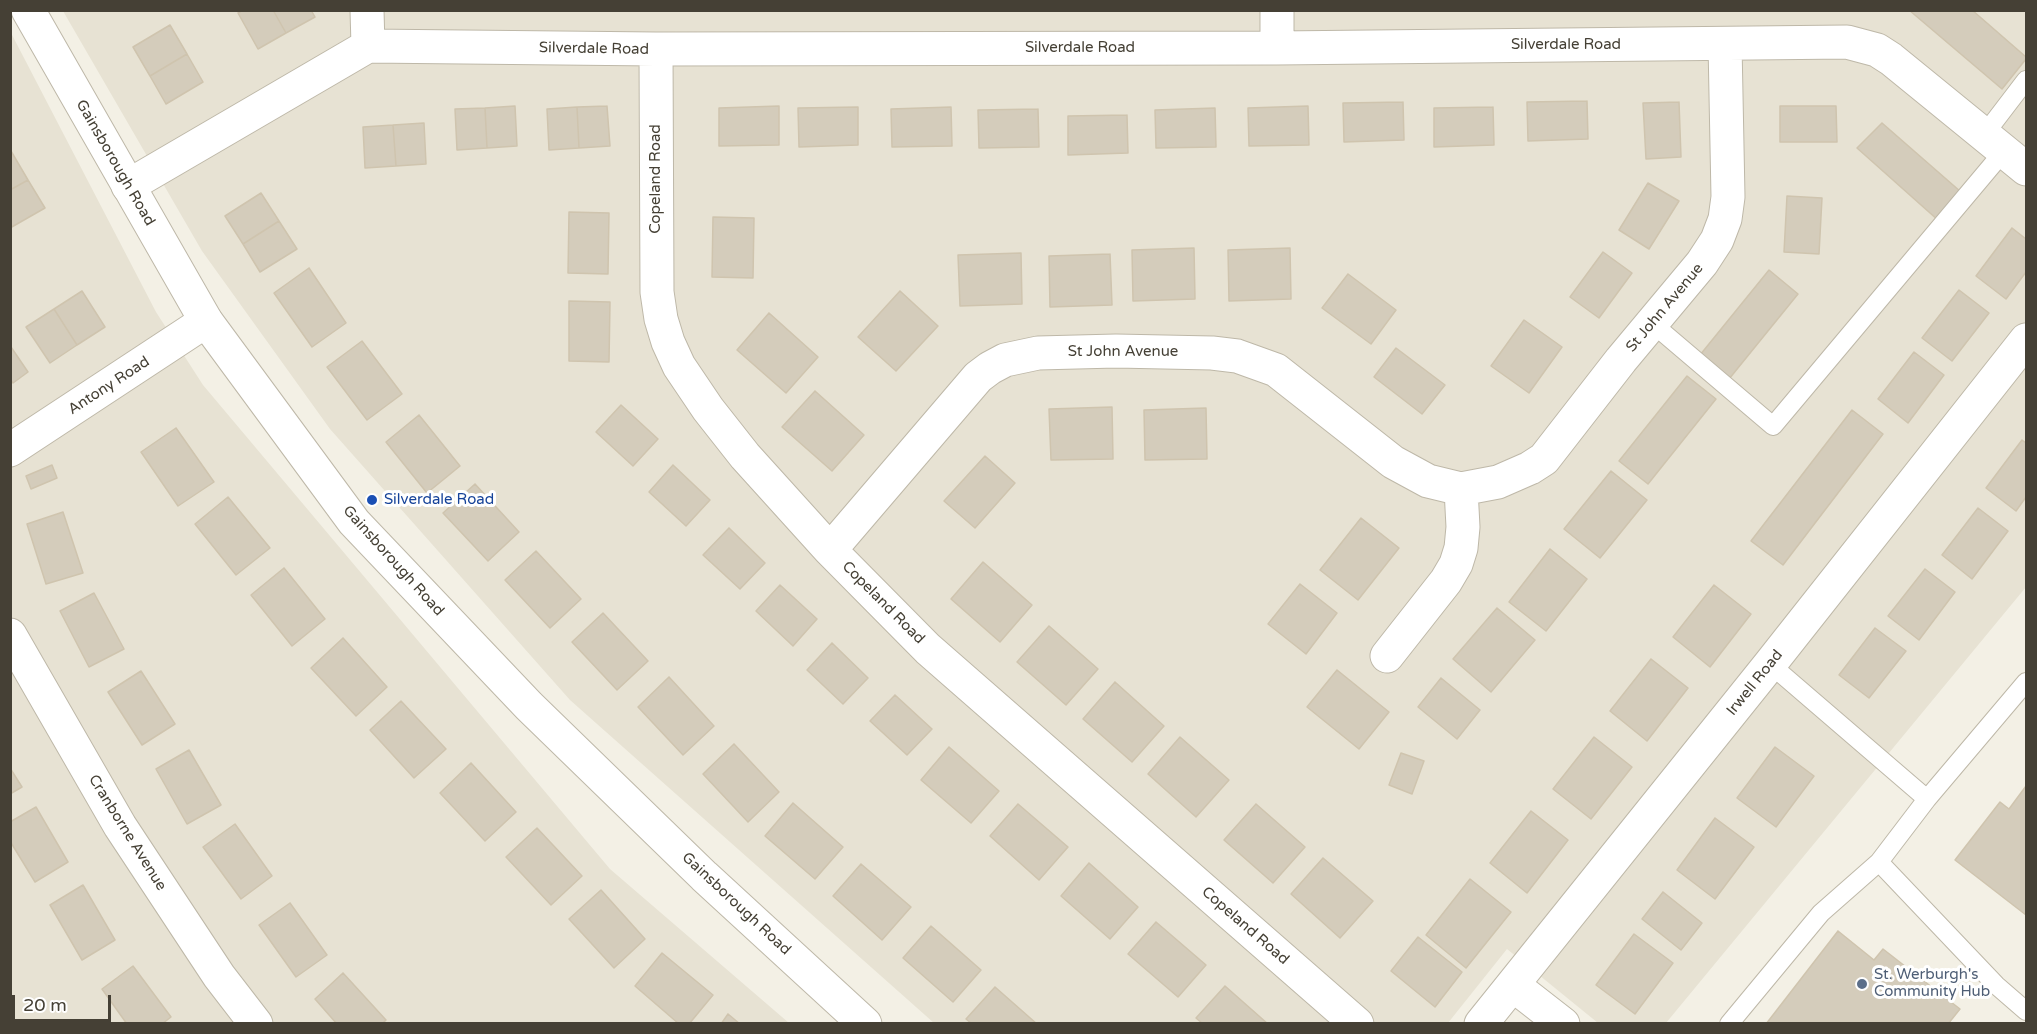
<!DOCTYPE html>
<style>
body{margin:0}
#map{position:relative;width:2037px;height:1034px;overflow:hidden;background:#f3f0e5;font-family:"Varela Round",sans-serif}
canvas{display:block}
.frame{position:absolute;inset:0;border:12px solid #454035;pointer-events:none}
.scale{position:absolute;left:12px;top:995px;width:99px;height:27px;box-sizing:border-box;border:3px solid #454035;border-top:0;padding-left:8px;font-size:18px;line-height:21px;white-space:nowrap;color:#454035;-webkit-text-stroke:4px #fff;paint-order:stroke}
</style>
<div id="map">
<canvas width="2037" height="1034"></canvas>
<div class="frame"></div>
<div class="scale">20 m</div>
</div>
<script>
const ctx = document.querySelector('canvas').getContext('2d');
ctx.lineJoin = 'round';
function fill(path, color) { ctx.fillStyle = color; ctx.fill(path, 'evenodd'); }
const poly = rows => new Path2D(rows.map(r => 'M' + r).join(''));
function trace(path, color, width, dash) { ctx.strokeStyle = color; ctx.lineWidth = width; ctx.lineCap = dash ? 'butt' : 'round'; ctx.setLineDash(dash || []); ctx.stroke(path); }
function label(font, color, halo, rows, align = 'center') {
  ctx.font = font + ' "Varela Round",sans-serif'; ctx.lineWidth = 6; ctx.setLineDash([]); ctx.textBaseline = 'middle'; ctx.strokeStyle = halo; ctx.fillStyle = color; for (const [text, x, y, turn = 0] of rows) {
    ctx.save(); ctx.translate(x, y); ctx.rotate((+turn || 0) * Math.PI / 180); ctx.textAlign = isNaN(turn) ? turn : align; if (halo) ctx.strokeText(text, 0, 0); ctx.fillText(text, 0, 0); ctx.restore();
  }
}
const residential = poly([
 [63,11,2026,11,2026,587,1666,1023,1598,1023,1507,949,1448,1023,934,1023,570,700,330,429,202,251],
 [10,31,156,312,203,385,610,869,789,1023,11,1023]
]);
const building = poly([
 [243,10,273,10,286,33,258,49,238,13,243,10],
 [273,10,311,10,315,17,286,33,273,10],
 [1909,10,1972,10,2026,57,2026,59,2002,89,1909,10],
 [170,25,187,54,150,76,133,47,170,25],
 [187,54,203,82,166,104,150,76,187,54],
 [1587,101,1588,139,1528,141,1527,102,1587,101],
 [1403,102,1404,140,1344,142,1343,103,1403,102],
 [1679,102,1681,157,1646,159,1643,103,1679,102],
 [515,106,517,146,487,148,485,108,515,106],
 [607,106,610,146,579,148,577,107,607,106],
 [779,106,779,145,719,146,719,108,779,106],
 [1308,106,1309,145,1249,146,1248,108,1308,106],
 [1780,106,1836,106,1837,142,1780,142,1780,106],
 [577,107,579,148,549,150,547,109,577,107],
 [858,107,858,145,799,147,798,108,858,107],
 [951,107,952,146,892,147,891,109,951,107],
 [1493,107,1494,145,1434,147,1434,108,1493,107],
 [485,108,487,148,457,150,455,109,485,108],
 [1215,108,1216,147,1156,148,1155,110,1215,108],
 [1038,109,1039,147,979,148,978,110,1038,109],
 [1127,115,1128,153,1068,155,1068,116,1127,115],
 [424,123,426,164,396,166,393,125,424,123],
 [1882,123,1961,192,1939,221,1857,148,1882,123],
 [393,125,396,166,365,168,363,127,393,125],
 [11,151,28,180,10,190,10,152,11,151],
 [28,180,45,208,10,228,10,190,28,180],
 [1648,183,1679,201,1649,249,1619,230,1648,183],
 [261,193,279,221,243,244,225,216,261,193],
 [1787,196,1822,198,1819,254,1784,252,1787,196],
 [569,212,609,213,608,274,568,273,569,212],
 [713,217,754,218,753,278,712,277,713,217],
 [279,221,297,249,260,272,243,244,279,221],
 [2012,228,2026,239,2026,272,2006,299,1976,276,2012,228],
 [1194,248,1195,299,1133,301,1132,250,1194,248],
 [1290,248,1291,299,1229,301,1228,250,1290,248],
 [1603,252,1632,273,1599,318,1570,297,1603,252],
 [1021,253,1022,304,960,306,958,255,1021,253],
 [1110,254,1112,305,1050,307,1049,256,1110,254],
 [309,268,346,323,312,347,274,293,309,268],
 [1769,270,1798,294,1729,379,1700,355,1769,270],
 [1348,274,1396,310,1371,344,1322,308,1348,274],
 [1959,290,1989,313,1952,361,1922,338,1959,290],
 [82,291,105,327,77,345,54,309,82,291],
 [900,291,938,326,896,371,858,337,900,291],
 [569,301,610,302,609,362,569,361,569,301],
 [54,309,77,345,50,363,26,327,54,309],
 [769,313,818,357,786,393,737,350,769,313],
 [1524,320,1562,347,1529,393,1491,366,1524,320],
 [362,341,402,394,367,420,327,367,362,341],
 [11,347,28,372,13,383,10,379,11,347],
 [1396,348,1445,385,1422,414,1374,377,1396,348],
 [1914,352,1944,375,1908,423,1878,399,1914,352],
 [1687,376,1716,399,1648,484,1619,461,1687,376],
 [815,391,864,435,832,471,782,427,815,391],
 [621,405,658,439,633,466,596,432,621,405],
 [1112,407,1113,459,1051,460,1049,409,1112,407],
 [1206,408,1207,459,1145,460,1144,410,1206,408],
 [1852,410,1883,434,1783,565,1751,541,1852,410],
 [419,415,460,466,427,493,386,442,419,415],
 [176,428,214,482,178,506,141,452,176,428],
 [2022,440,2026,443,2026,497,2016,511,1986,488,2022,440],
 [985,456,1015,483,975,528,944,501,985,456],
 [52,465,57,478,31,489,26,476,52,465],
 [673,465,710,500,686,526,649,492,673,465],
 [1611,471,1647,500,1600,558,1564,529,1611,471],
 [475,484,519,532,488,561,443,513,475,484],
 [228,497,270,548,236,575,195,524,228,497],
 [1978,508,2008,531,1972,579,1942,555,1978,508],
 [63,512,83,573,46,584,27,524,63,512],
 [1361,518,1399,548,1358,600,1320,570,1361,518],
 [729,528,765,563,740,589,703,555,729,528],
 [1550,549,1587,579,1546,631,1509,602,1550,549],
 [536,551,581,599,550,628,505,580,536,551],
 [983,562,1032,605,1000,642,951,599,983,562],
 [284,568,325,619,292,646,251,595,284,568],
 [1925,569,1955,592,1919,640,1888,616,1925,569],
 [1300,584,1337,613,1306,654,1268,624,1300,584],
 [780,585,817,619,793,646,756,611,780,585],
 [1714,585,1751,614,1710,667,1673,637,1714,585],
 [94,593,124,649,89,667,60,611,94,593],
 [1497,608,1535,640,1491,692,1453,659,1497,608],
 [603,613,648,661,617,690,572,642,603,613],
 [1049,626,1098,669,1066,705,1017,662,1049,626],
 [1875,628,1906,651,1869,698,1839,675,1875,628],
 [343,638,387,687,356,716,311,668,343,638],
 [832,643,868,678,843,704,807,670,832,643],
 [1651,659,1688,688,1647,741,1610,711,1651,659],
 [1337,670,1389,712,1359,749,1307,707,1337,670],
 [141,671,175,724,142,745,108,692,141,671],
 [669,677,714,726,683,755,638,707,669,677],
 [1441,678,1480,710,1457,739,1418,707,1441,678],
 [1115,682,1164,726,1132,762,1083,719,1115,682],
 [895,695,932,729,907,755,870,721,895,695],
 [401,701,446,749,414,778,370,730,401,701],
 [1180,737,1229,780,1196,817,1148,774,1180,737],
 [1594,737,1632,767,1591,819,1553,789,1594,737],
 [734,744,779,792,748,822,703,774,734,744],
 [949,747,999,791,971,823,921,780,949,747],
 [1775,747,1814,776,1776,827,1737,798,1775,747],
 [189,750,221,805,187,824,156,769,189,750],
 [1401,753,1424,761,1412,794,1389,785,1401,753],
 [471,763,516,812,485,841,440,793,471,763],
 [10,768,22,787,10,794,10,768],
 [2026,786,2026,915,1955,860,2000,802,2009,809,2026,786],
 [793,803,843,847,815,879,765,836,793,803],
 [1018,804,1068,847,1039,880,990,836,1018,804],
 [1256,804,1305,847,1273,883,1224,840,1256,804],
 [36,807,68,862,35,882,10,841,10,822,36,807],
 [1531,811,1568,840,1527,893,1490,863,1531,811],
 [1715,818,1754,847,1715,899,1677,870,1715,818],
 [235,824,272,876,241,899,203,847,235,824],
 [537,828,582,876,551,905,506,857,537,828],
 [1323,858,1373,901,1340,938,1291,894,1323,858],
 [1089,863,1138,907,1110,939,1061,896,1089,863],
 [861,864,911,907,882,940,833,896,861,864],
 [1470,879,1511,912,1466,968,1426,935,1470,879],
 [83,885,115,940,82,960,50,905,83,885],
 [601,890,645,939,614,968,569,919,601,890],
 [1663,892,1702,923,1681,950,1642,919,1663,892],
 [290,903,327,955,296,977,259,925,290,903],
 [1156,922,1206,965,1178,997,1128,954,1156,922],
 [931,926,981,970,953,1002,903,958,931,926],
 [1838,931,1874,960,1883,949,1960,1009,1948,1024,1766,1024,1838,931],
 [1634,934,1673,963,1635,1014,1596,985,1634,934],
 [1418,937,1462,972,1435,1007,1391,971,1418,937],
 [662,953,713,995,689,1024,679,1024,635,986,662,953],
 [133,966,171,1017,162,1024,127,1024,102,989,133,966],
 [343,973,386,1020,382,1024,337,1024,315,999,343,973],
 [1225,986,1268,1024,1203,1024,1196,1018,1225,986],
 [995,987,1037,1024,972,1024,966,1019,995,987],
 [728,1014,740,1024,721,1024,728,1014]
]);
const service = poly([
 [1984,135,2026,80],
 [1653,324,1773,426,2004,151],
 [1770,664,1927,799,2026,682],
 [1879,862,1996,985,2026,1011],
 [1729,1024,1821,913,1879,862,1927,799]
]);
const minor = poly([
 [367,10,368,46],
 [1277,10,1277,48],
 [656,49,657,292,661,319,668,342,679,366,708,409,745,456,830,550,928,649,1357,1024],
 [128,186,368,46,656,49,1277,48,1847,42,1877,50,1891,59,2026,169],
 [10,450,206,321],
 [830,550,978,377,990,368,1005,360,1038,353,1116,351,1212,353,1237,356,1276,370,1393,462,1428,481,1461,489,1498,482,1530,468,1544,459,1621,360,1702,263,1717,240,1725,219,1728,197,1725,44],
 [10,635,120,826,219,976,256,1024],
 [1387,656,1446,581,1456,564,1461,548,1463,527,1461,489],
 [1513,985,1563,1024],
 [1481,1024,1770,664,2026,340]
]);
const tertiary = poly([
 [28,10,206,321,354,522,529,706,704,876,865,1024]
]);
const markers = [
 [372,500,6,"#1a4fb4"],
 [1862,984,6,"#5c6f8a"]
];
const streetNames = [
 ["Silverdale Road",1566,45],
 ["Silverdale Road",1080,48],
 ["Silverdale Road",594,49,1],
 ["Gainsborough Road",115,163,60],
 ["Copeland Road",656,179,-90],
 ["St John Avenue",1665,308,-50],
 ["St John Avenue",1123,352],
 ["Antony Road",109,386,-33],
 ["Gainsborough Road",393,561,48],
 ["Copeland Road",883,603,45],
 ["Irwell Road",1755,683,-51],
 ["Cranborne Avenue",127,833,58],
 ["Gainsborough Road",736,904,43],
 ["Copeland Road",1245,926,41]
];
const transitNames = [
 ["Silverdale Road",384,500]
];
const serviceNames = [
 ["St. Werburgh's",1874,975],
 ["Community Hub",1874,992]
];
fill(residential, '#e7e2d3');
fill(building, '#d4ccbb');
trace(building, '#cfc4ae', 1.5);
trace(service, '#beb8a8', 20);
trace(minor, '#beb8a8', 35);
trace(tertiary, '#beb8a8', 35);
trace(service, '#fff', 18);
trace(minor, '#fff', 33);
trace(tertiary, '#fff', 33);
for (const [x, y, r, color] of markers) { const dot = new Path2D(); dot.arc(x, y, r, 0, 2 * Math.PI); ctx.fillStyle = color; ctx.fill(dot); trace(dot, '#fff', 2); }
label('15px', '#454035', '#fff', streetNames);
label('15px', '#164399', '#fff', transitNames, 'left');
label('15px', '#4e5e75', '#fff', serviceNames, 'left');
</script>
